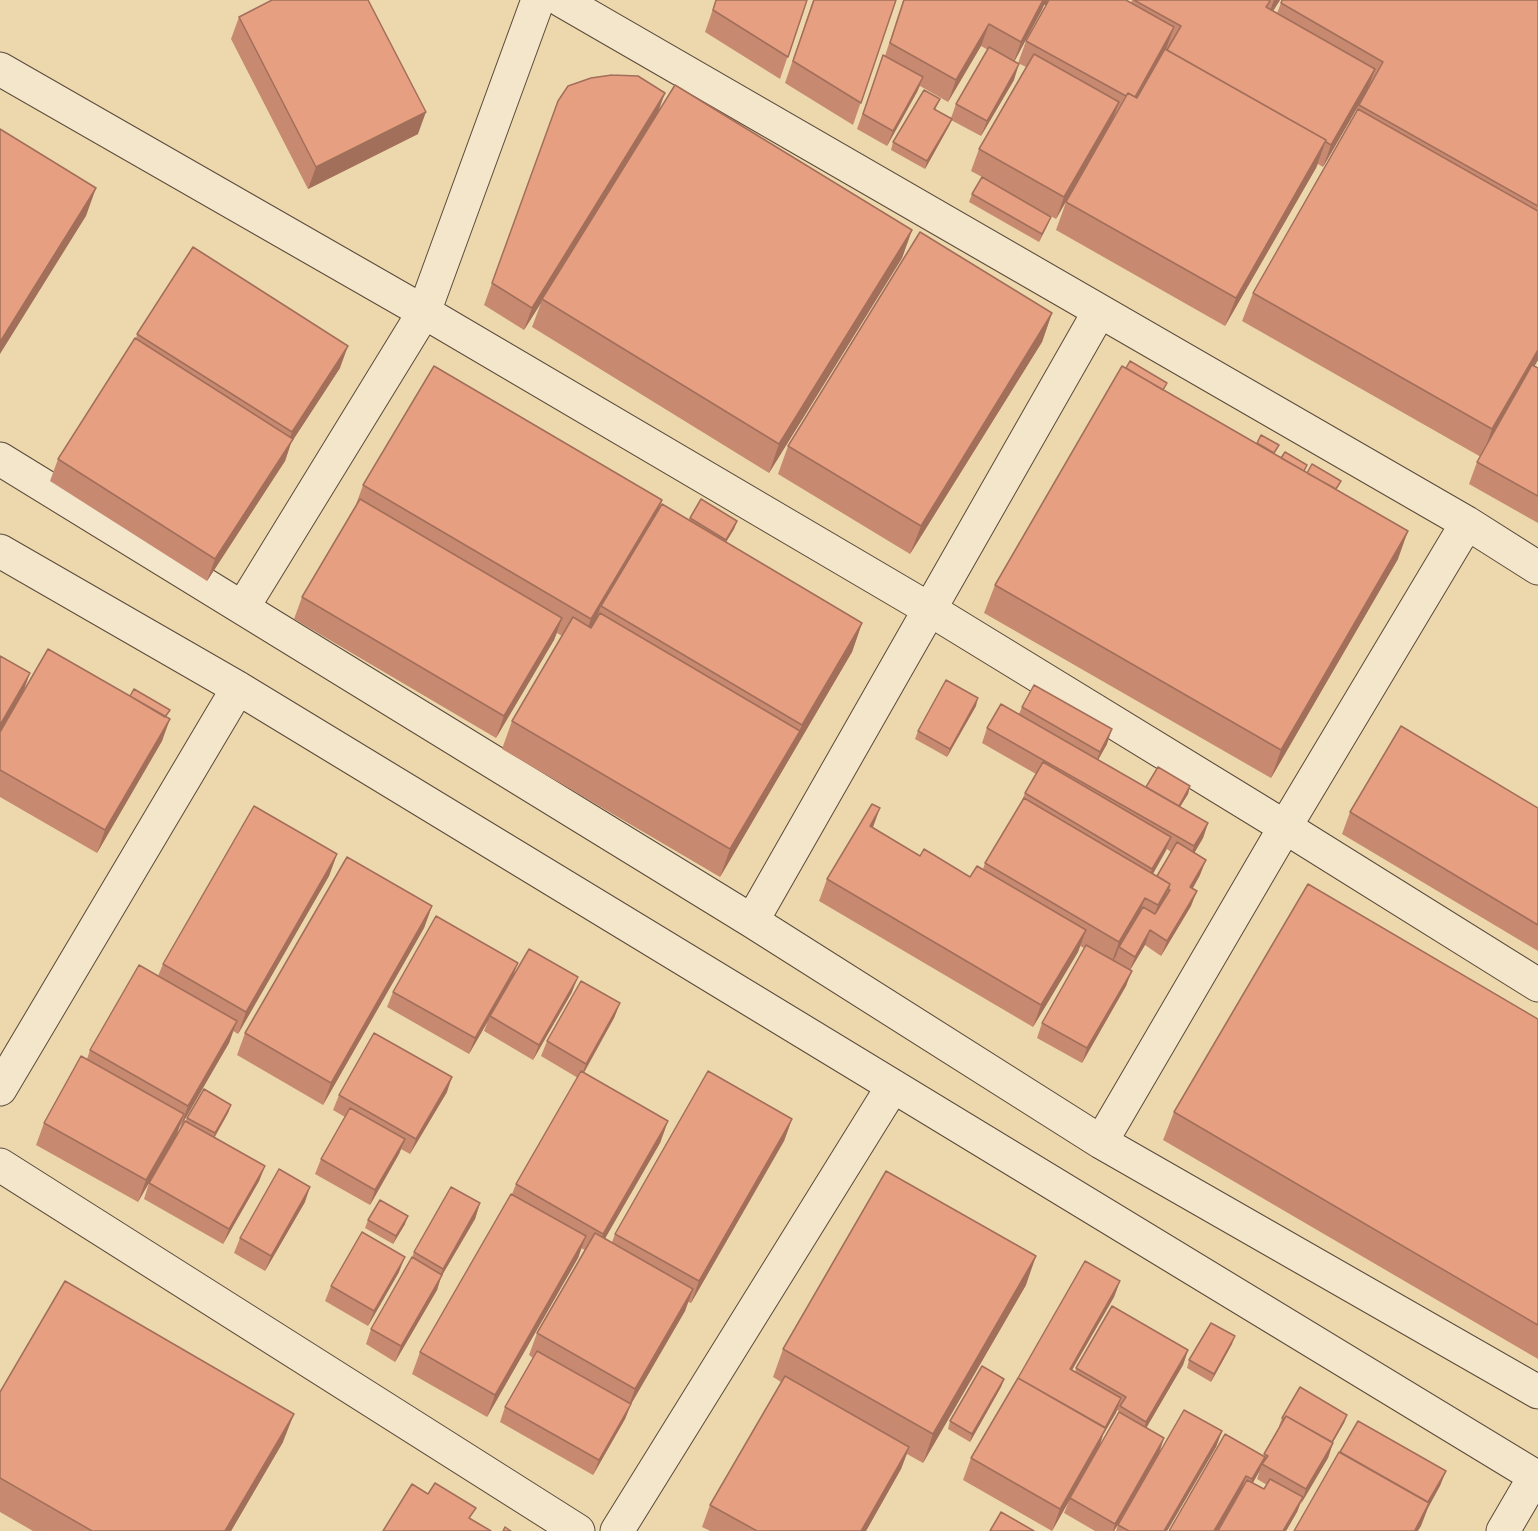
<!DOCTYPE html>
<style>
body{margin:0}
canvas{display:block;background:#edd8ad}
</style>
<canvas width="1538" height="1531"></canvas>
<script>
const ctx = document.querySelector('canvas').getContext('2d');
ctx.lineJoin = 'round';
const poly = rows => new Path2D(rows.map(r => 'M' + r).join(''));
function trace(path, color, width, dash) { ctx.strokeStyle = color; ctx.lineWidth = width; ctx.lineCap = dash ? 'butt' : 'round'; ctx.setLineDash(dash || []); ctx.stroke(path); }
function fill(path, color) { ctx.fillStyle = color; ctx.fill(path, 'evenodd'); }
const minor = poly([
 [561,0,1467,523,1538,568],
 [0,69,424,312,929,609,1285,827,1538,985],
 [0,459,752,921,1101,1142,1538,1392],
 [0,551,238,688,1538,1478],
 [243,607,424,312,538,0],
 [752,921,1099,312],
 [0,1089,238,688],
 [1101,1142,1285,827,1467,523],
 [0,1165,578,1531],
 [617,1531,893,1086],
 [1503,1531,1535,1476,1538,1476]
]);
const wall = poly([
 [716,0,807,0,780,79,705,32],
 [813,0,896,0,853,125,785,83],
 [903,0,1127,0,1131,3,1132,0,1280,0,1273,11,1277,13,1281,3,1538,0,1538,360,1534,366,1538,368,1538,523,1469,484,1477,462,1481,457,1242,321,1253,293,1356,111,1358,106,1323,167,1318,164,1316,168,1225,326,1056,230,1066,202,1115,116,1114,116,1056,219,1049,215,1048,224,1039,242,969,202,972,194,982,177,971,171,979,149,1026,67,1018,63,1026,41,1047,5,1044,5,1014,62,1014,80,981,136,951,120,949,126,925,169,891,150,893,142,940,99,935,110,951,118,956,104,988,50,981,46,948,102,920,86,917,92,887,146,857,129,883,55,885,56],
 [239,17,418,134,308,189,231,39],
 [558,101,659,112,912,230,902,258,769,473,532,327,541,303,524,330,484,305],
 [1052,313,1042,342,910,554,778,474,788,446],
 [137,334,340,368,291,443,285,461,207,581,50,481,58,459,136,339],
 [1165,391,1337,490,1398,559,1271,778,984,613,995,585],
 [363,485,659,509,689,520,690,518,737,521,734,529,726,542,862,623,852,652,720,877,502,749,512,721,562,636,557,633,554,640,496,738,294,619,302,597,354,510],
 [0,656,30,673,22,694,167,718,162,741,97,853,0,797],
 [976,706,947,757,915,739,918,731],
 [1022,707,1107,744,1098,760,1146,787,1190,786,1188,794,1180,807,1208,823,1203,838,1194,853,1200,875,1193,888,1191,906,1161,956,1145,945,1130,970,1126,986,1082,1063,1037,1038,1042,1023,1084,948,1080,946,1078,952,1033,1027,819,901,827,879,873,828,920,856,970,877,983,869,985,863,1020,805,1025,793,1036,774,982,743,987,728,1019,714],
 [1167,849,1171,852,1157,876,1153,874],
 [1538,808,1538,951,1342,834,1350,812],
 [337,854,329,876,238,1034,233,1031,229,1043,179,1128,176,1136,138,1202,36,1145,44,1123,87,1059,90,1050,158,976,163,964],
 [432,906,424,928,323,1105,237,1055,245,1033],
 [518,963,513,975,572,992,533,1060,484,1031,488,1021,469,1054,387,1007,393,992],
 [620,1003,614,1018,584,1073,668,1121,660,1143,605,1238,612,1242,615,1234,792,1119,784,1141,691,1303,688,1302,685,1311,631,1404,625,1419,593,1475,500,1422,505,1407,533,1358,529,1355,537,1333,585,1250,581,1248,578,1258,487,1417,412,1374,420,1352,512,1194,516,1184,578,1078,541,1056,547,1041],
 [1538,1019,1538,1359,1163,1140,1174,1112],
 [447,1092,410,1154,401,1149,399,1154,370,1205,315,1174,321,1159,345,1117,333,1110,339,1095],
 [231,1105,228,1113,215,1137,265,1166,259,1181,223,1244,144,1199,149,1183,187,1118],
 [305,1202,265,1271,234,1253,240,1238],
 [480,1203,475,1219,441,1277,437,1290,395,1362,366,1344,371,1329,411,1260,414,1252],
 [368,1220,405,1224,393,1244,365,1228],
 [399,1272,368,1326,325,1301,331,1286],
 [1120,1281,1114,1297,1072,1370,1075,1372,1076,1368,1188,1350,1183,1365,1146,1428,1164,1438,1159,1453,1222,1431,1216,1447,1167,1531,1116,1531,1118,1525,1114,1531,1095,1531,1064,1513,1069,1501,1052,1531,963,1480,971,1458],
 [1117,1410,1119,1411,1116,1417,1099,1448,1103,1435],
 [1026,1285,923,1463,907,1454,901,1469,866,1531,710,1531,702,1527,710,1505,781,1382,773,1377,783,1349],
 [1232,1344,1211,1382,1187,1368,1189,1360],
 [1004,1379,1001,1387,970,1442,948,1429,950,1421],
 [0,1392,283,1442,231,1531,33,1531,0,1512],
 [1347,1415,1344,1423,1333,1442,1328,1458,1300,1504,1297,1512,1286,1531,1169,1531,1264,1456,1280,1426,1279,1426,1282,1418],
 [1260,1470,1257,1479,1267,1485,1264,1489,1253,1483]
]);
const shadedWall = poly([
 [1012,0,1127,0,1118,15,1044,5,1042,10,1013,64,1021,42],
 [1274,0,1280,0,1265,24],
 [989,24,981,46,948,102,956,80],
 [1174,27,1166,49,1126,122,1134,100],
 [1019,64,1014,80,981,136,987,121],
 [1375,69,1367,91,1323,167,1331,145],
 [923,77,917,92,887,146,893,131],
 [665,93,657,115,542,299,541,303,524,330,532,308],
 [1119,102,1111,124,1056,219,1064,197],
 [426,112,418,134,308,189,316,167],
 [952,119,949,126,925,169,927,161],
 [1326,140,1316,168,1225,326,1236,298],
 [96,188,86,216,0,354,0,342],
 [1051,217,1048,224,1039,242,1042,234],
 [912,230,902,258,769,473,779,444],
 [1052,313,1042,342,910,554,921,526],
 [348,346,340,368,291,443,285,461,207,581,215,559,286,449,292,432],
 [1538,350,1538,360,1482,458,1492,429],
 [662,500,652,529,601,606,594,625,581,647,591,619],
 [737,521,734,529,723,547,726,540],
 [1408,531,1398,559,1271,778,1281,750],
 [562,618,554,640,496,738,504,716],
 [862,623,852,652,720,877,730,849],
 [30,673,22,695,0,733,0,725],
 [978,698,976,706,947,757,950,749],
 [170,719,162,741,97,853,105,830],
 [1112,729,1107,744,1094,767,1100,752],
 [1190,786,1188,794,1173,818,1176,810],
 [880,808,872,830,870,826],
 [1208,823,1203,838,1189,862,1194,846],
 [1171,837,1165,852,1147,884,1152,869],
 [337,854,329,876,238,1034,246,1012],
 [1206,860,1200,875,1185,902,1190,887],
 [1170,884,1162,906,1150,927,1158,905],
 [1197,891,1191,906,1161,956,1167,941],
 [1145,898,1137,920,1119,947,1116,956,1111,964,1119,942],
 [432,906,424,928,323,1105,331,1083],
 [1086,930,1078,952,1033,1027,1041,1005],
 [1150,930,1145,945,1129,972,1135,957],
 [518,963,512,978,490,1016,488,1021,469,1054,475,1038],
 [1132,971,1126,986,1082,1063,1087,1048],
 [578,977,572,992,533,1060,539,1045],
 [620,1003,614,1018,580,1079,586,1064],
 [237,1021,229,1043,180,1128,188,1106],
 [452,1077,447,1092,410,1154,416,1139],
 [231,1105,228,1113,212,1141,215,1133],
 [184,1114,176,1136,138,1202,146,1180],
 [792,1119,784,1141,691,1303,699,1281],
 [668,1121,660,1143,595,1256,603,1234],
 [405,1139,399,1154,370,1205,375,1190],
 [265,1166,259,1181,223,1244,229,1229],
 [310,1187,305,1202,265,1271,271,1256],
 [480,1203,475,1219,441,1277,437,1290,395,1362,401,1346,438,1282,443,1269],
 [408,1216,405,1224,393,1244,396,1236],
 [586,1236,578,1258,487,1417,495,1395],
 [1036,1256,1026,1285,923,1463,933,1434],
 [405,1257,399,1272,368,1326,374,1311],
 [1120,1281,1114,1297,1064,1384,1070,1369],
 [693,1289,685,1311,627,1411,635,1389],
 [1235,1336,1232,1344,1211,1382,1214,1374],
 [1188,1350,1183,1365,1141,1437,1146,1422],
 [1004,1379,1001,1387,970,1442,972,1434],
 [1121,1398,1116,1413,1103,1435,1098,1450,1052,1531,1060,1509],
 [631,1404,625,1419,593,1475,599,1460],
 [294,1414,283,1442,231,1531,225,1531],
 [1347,1415,1344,1423,1326,1454,1329,1446],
 [1222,1431,1216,1447,1167,1531,1164,1531],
 [1164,1438,1159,1453,1114,1531,1113,1531,1115,1524],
 [1333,1443,1328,1458,1301,1504,1306,1489],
 [909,1447,901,1469,866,1531,861,1531],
 [1265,1457,1259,1472,1246,1494,1252,1479],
 [1446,1471,1440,1486,1428,1508,1421,1526,1418,1531,1414,1531,1428,1502],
 [1246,1476,1241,1491,1217,1531,1214,1531],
 [1303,1497,1297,1512,1286,1531,1283,1531]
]);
const building = poly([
 [272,0,368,0,426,112,316,167,239,17,272,0],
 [716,0,807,0,788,57,713,10,716,0],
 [814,0,896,0,861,103,793,61,814,0],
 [904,0,1043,0,1021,42,989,24,956,80,890,43,904,0],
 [1049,0,1126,0,1174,27,1135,97,1128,93,1126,96,1026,41,1049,0],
 [1134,0,1268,0,1270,1,1266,7,1375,69,1331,145,1326,142,1326,140,1167,50,1181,26,1134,0],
 [1282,0,1538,0,1538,206,1359,105,1383,62,1281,3,1282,0],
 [989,47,1019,64,987,121,956,104,989,47],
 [1165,49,1326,140,1236,298,1066,202,1128,93,1137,98,1165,49],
 [1034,54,1119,102,1064,197,979,149,1034,54],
 [883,55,923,77,893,131,863,114,883,55],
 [612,75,638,76,665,93,532,308,492,283,558,101,568,86,591,78,612,75],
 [675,85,912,230,779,444,542,299,675,85],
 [924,90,940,99,934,109,952,119,927,161,893,142,924,90],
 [1358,109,1538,211,1538,350,1492,429,1253,293,1358,109],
 [0,129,96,188,0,342,0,129],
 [982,177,1051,217,1042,234,972,194,982,177],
 [920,232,1052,313,921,526,788,446,920,232],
 [193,247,348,346,292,432,137,334,193,247],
 [135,338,293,439,215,559,58,459,135,338],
 [1130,361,1167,383,1163,390,1126,368,1130,361],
 [1532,365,1538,368,1538,496,1477,462,1532,365],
 [434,366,662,500,591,619,363,485,434,366],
 [1122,366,1408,531,1281,750,995,585,1122,366],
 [1261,435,1279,445,1274,453,1257,443,1261,435],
 [1285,452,1307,465,1304,471,1281,458,1285,452],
 [1312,464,1341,481,1336,489,1307,473,1312,464],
 [360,499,562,618,504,716,302,597,360,499],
 [701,499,737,521,726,540,690,518,701,499],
 [662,504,862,623,802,725,601,606,662,504],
 [600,613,800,731,730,849,512,721,573,617,591,628,600,613],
 [48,649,170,719,105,830,0,770,0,732,48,649],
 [0,656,30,673,0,725,0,656],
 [946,680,978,698,950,749,918,731,946,680],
 [1034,685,1112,729,1100,752,1022,707,1034,685],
 [134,689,170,710,165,717,130,696,134,689],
 [1001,704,1208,823,1194,846,987,728,1001,704],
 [1401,726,1538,808,1538,925,1350,812,1401,726],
 [1043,762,1171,837,1152,869,1025,793,1043,762],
 [1158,767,1190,786,1179,806,1146,787,1158,767],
 [1024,798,1170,884,1158,905,1145,898,1119,942,985,863,1024,798],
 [872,804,880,808,870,826,920,856,924,849,970,877,977,866,1086,930,1041,1005,827,879,872,804],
 [254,806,337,854,246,1012,163,964,254,806],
 [1177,842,1206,860,1190,887,1197,891,1167,941,1150,930,1135,957,1119,947,1143,907,1155,914,1170,890,1168,890,1170,884,1157,876,1177,842],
 [347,857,432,906,331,1083,245,1033,347,857],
 [1308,884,1538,1019,1538,1325,1174,1112,1308,884],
 [436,916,518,963,475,1038,393,992,436,916],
 [1086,945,1132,971,1087,1048,1042,1023,1086,945],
 [529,949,578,977,539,1045,490,1016,529,949],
 [139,965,237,1021,188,1106,90,1050,139,965],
 [581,981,620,1003,586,1064,547,1041,581,981],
 [374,1033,452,1077,416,1139,339,1095,374,1033],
 [81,1056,184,1114,146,1180,44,1123,81,1056],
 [581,1071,668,1121,603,1234,516,1184,581,1071],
 [708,1071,792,1119,699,1281,615,1234,708,1071],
 [204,1089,231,1105,215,1133,187,1118,204,1089],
 [350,1108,405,1139,375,1190,321,1159,350,1108],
 [185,1121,265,1166,229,1229,149,1183,185,1121],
 [279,1169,310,1187,271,1256,240,1238,279,1169],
 [886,1171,1036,1256,933,1434,783,1349,886,1171],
 [451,1187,480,1203,443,1269,414,1252,451,1187],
 [511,1194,586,1236,495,1395,420,1352,511,1194],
 [380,1200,408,1216,396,1236,368,1220,380,1200],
 [362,1232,405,1257,374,1311,331,1286,362,1232],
 [595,1233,693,1289,635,1389,537,1333,595,1233],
 [412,1257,442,1275,401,1346,371,1329,412,1257],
 [1085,1261,1120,1281,1070,1369,1121,1398,1105,1428,1018,1378,1085,1261],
 [65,1281,294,1414,225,1531,92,1531,0,1478,0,1392,65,1281],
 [1112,1306,1188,1350,1146,1422,1120,1406,1126,1397,1076,1368,1112,1306],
 [1211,1323,1235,1336,1214,1374,1189,1360,1211,1323],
 [537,1351,631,1404,599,1460,505,1407,537,1351],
 [982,1366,1004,1379,972,1434,950,1421,982,1366],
 [785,1376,909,1447,861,1531,757,1531,710,1505,785,1376],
 [1018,1378,1106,1428,1060,1509,971,1458,1018,1378],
 [1300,1387,1347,1415,1332,1442,1286,1416,1284,1419,1282,1418,1300,1387],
 [1184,1410,1222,1431,1164,1531,1129,1531,1118,1525,1184,1410],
 [1119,1412,1164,1438,1115,1524,1070,1498,1119,1412],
 [1286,1416,1333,1443,1306,1489,1262,1464,1268,1456,1264,1454,1286,1416],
 [1358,1421,1446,1471,1428,1502,1340,1452,1358,1421],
 [1225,1434,1265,1457,1252,1479,1246,1476,1214,1531,1169,1531,1225,1434],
 [1339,1452,1429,1503,1415,1530,1417,1531,1294,1531,1339,1452],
 [1270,1479,1303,1497,1283,1531,1218,1531,1247,1480,1264,1489,1270,1479],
 [435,1483,476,1508,469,1518,491,1531,383,1531,412,1484,428,1494,435,1483],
 [1001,1512,1034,1531,990,1531,1001,1512],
 [505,1527,511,1531,503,1531,505,1527]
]);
trace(minor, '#5b4a3a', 35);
trace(minor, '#f3e6ca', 33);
fill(wall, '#c78970');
fill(shadedWall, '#a26f5b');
fill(building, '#e79f82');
trace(building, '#a26f5b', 1.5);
</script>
